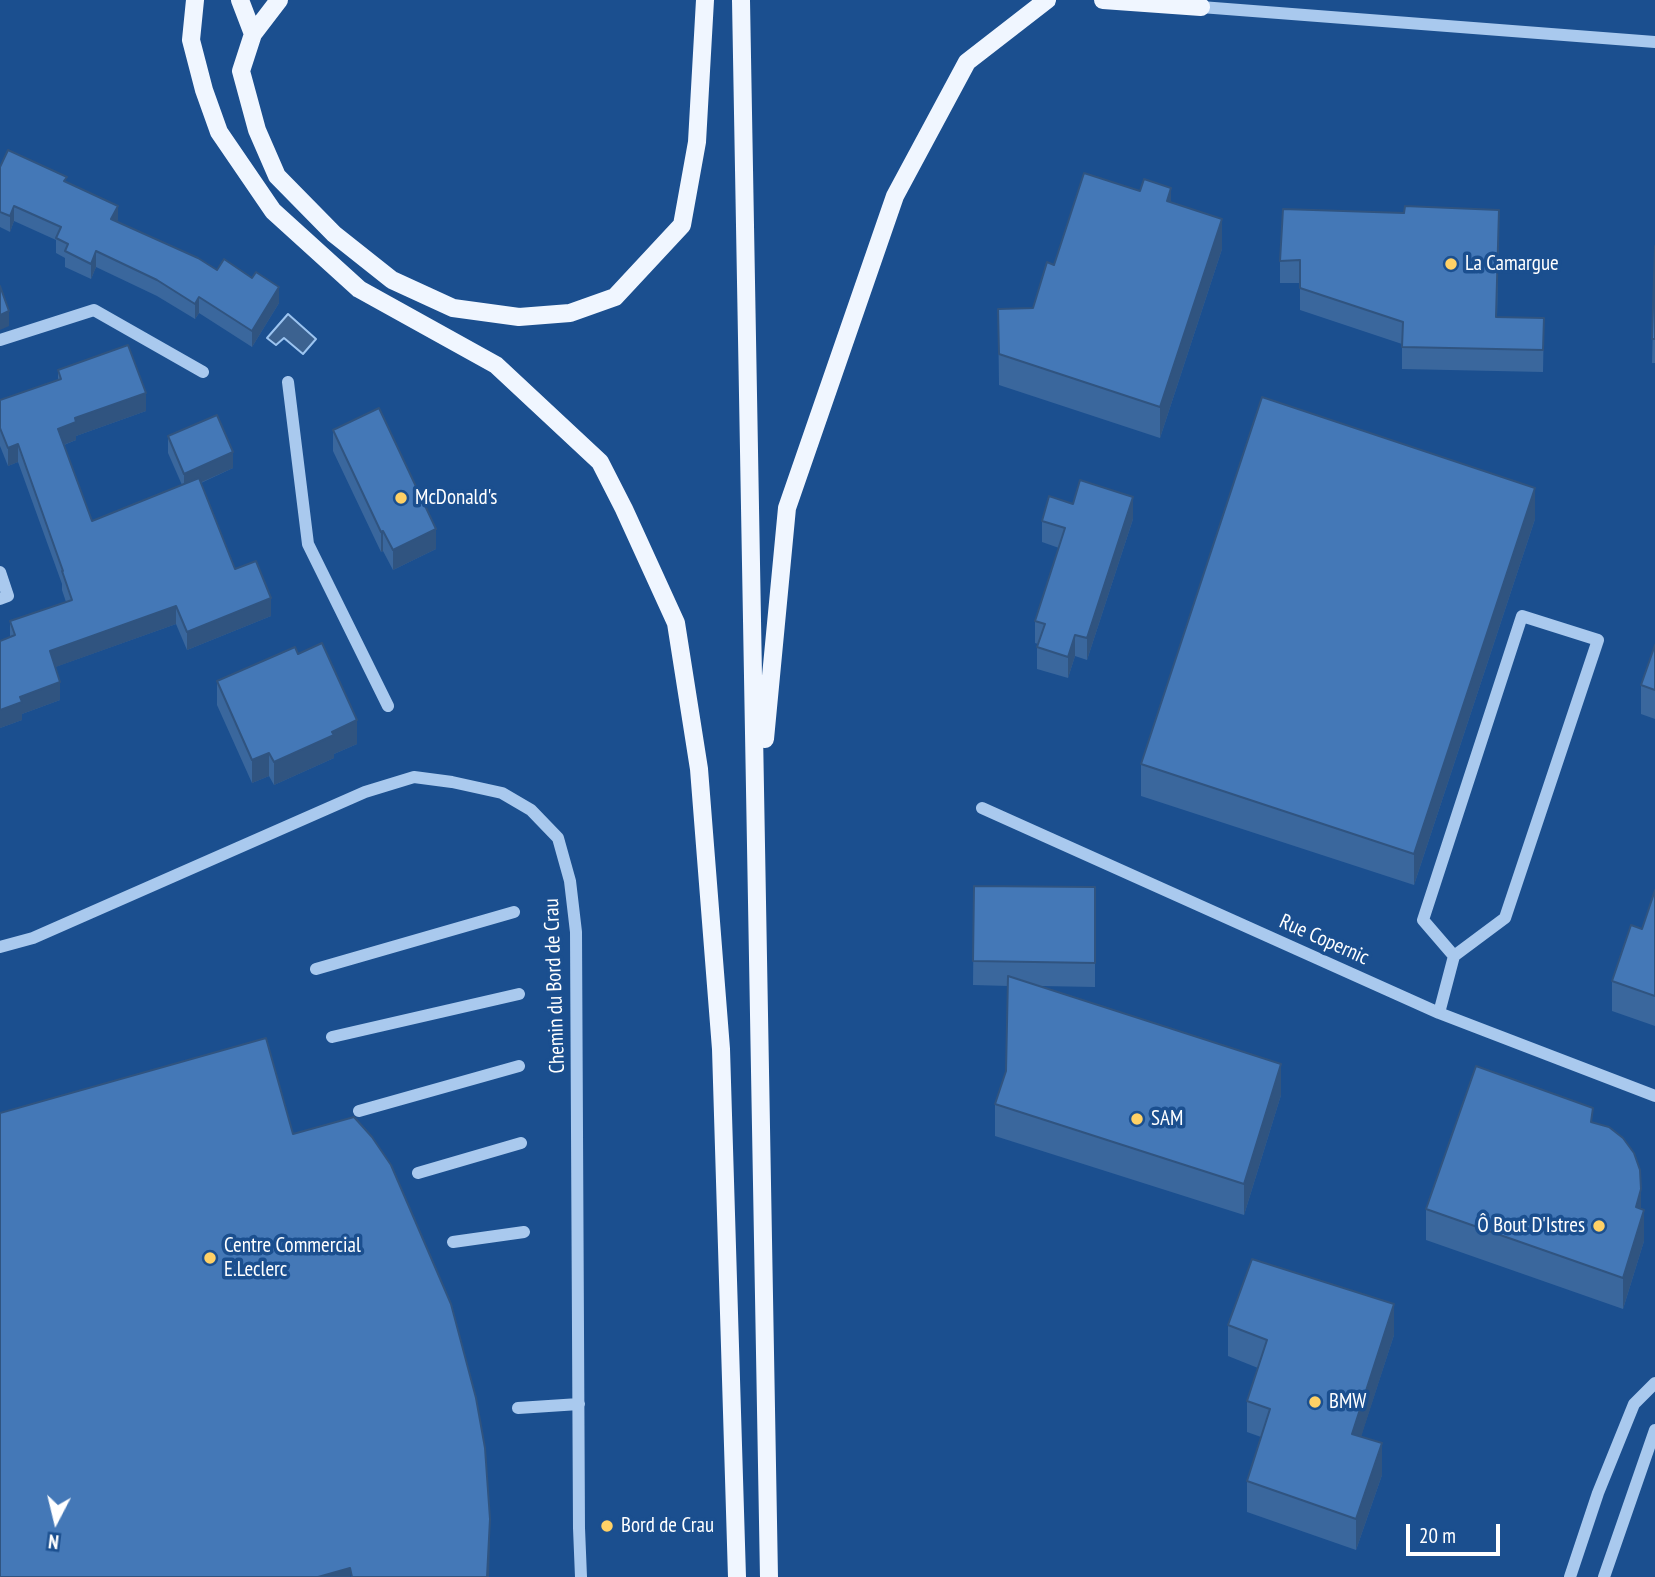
<!DOCTYPE html>
<meta charset="utf-8">
<style>
body{margin:0}
#map{position:relative;width:1655px;height:1577px;overflow:hidden;background:#1b4f8f;font-family:"PT Sans Narrow",sans-serif}
canvas{display:block}
.north{position:absolute;left:21px;top:1486px;width:70px;height:70px;-webkit-text-stroke:5px #1b4f8f;paint-order:stroke;rotate:187deg;font-size:19px;font-weight:700;line-height:28px;text-align:center;color:#fff}
.north::after{content:'';display:block;margin:auto;width:24px;height:32px;background:#fff;clip-path:polygon(50% 0,100% 100%,50% 72%,0 100%)}
.scale{position:absolute;left:1406px;top:1524px;width:94px;height:32px;box-sizing:border-box;border:4px solid #fff;border-top:0;padding-left:9px;font-size:21px;line-height:24px;white-space:nowrap;color:#fff;-webkit-text-stroke:5px #1b4f8f;paint-order:stroke}
</style>
<div id="map">
<canvas width="1655" height="1577"></canvas>
<div class="north">N</div>
<div class="scale">20 m</div>
</div>
<script>
const ctx = document.querySelector('canvas').getContext('2d');
ctx.lineJoin = 'round';
function fill(path, color) { ctx.fillStyle = color; ctx.fill(path, 'evenodd'); }
const poly = rows => new Path2D(rows.map(r => 'M' + r).join(''));
function trace(path, color, width, dash) { ctx.strokeStyle = color; ctx.lineWidth = width; ctx.lineCap = dash ? 'butt' : 'round'; ctx.setLineDash(dash || []); ctx.stroke(path); }
function label(font, color, halo, rows, align = 'center') {
  ctx.font = font + ' "PT Sans Narrow",sans-serif'; ctx.lineWidth = 7; ctx.setLineDash([]); ctx.textBaseline = 'middle'; ctx.strokeStyle = halo; ctx.fillStyle = color; for (const [text, x, y, turn = 0] of rows) {
    ctx.save(); ctx.translate(x, y); ctx.rotate((+turn || 0) * Math.PI / 180); ctx.textAlign = isNaN(turn) ? turn : align; if (halo) ctx.strokeText(text, 0, 0); ctx.fillText(text, 0, 0); ctx.restore();
  }
}
const water = poly([
 [288,314,316,339,303,354,284,338,276,345,267,338,288,314]
]);
const minor = poly([
 [1201,7,1655,42],
 [0,340,94,310,203,372],
 [288,382,308,544,388,706],
 [0,572,8,596,0,599],
 [982,808,1439,1013,1655,1096],
 [0,947,33,938,365,792,414,777,452,782,502,793,531,810,558,838,570,881,576,932,579,1528,581,1577],
 [316,969,514,912],
 [1439,1013,1454,956,1505,918,1598,640,1522,616,1423,920,1454,956],
 [332,1037,519,994],
 [359,1111,519,1066],
 [418,1173,521,1143],
 [453,1242,524,1232],
 [518,1408,579,1404],
 [1570,1577,1598,1493,1634,1404,1655,1383],
 [1604,1577,1655,1430]
]);
const major = poly([
 [195,0,191,40,204,90,219,132,273,211,359,289,496,365,600,462,624,509,676,623,699,769,721,1049,737,1577],
 [240,0,253,34],
 [279,0,253,34,241,71,257,130,277,176,334,234,392,280,453,308,519,317,570,313,615,297,682,225,697,142,705,0],
 [741,0,769,1577],
 [1103,0,1201,7],
 [765,739,787,508,895,196,967,62,1047,0]
]);
const wall = poly([
 [0,167,67,183,117,221,217,270,279,303,252,347,199,313,195,319,157,296,96,267,91,279,65,267,65,258,56,253,56,240,14,221,10,232,0,227],
 [1171,202,1222,249,1160,438,999,385,998,309,1033,308,1054,265],
 [1499,232,1497,317,1544,318,1543,372,1402,369,1402,344,1300,310,1300,283,1280,283,1280,261],
 [1655,246,1655,363,1652,363],
 [58,370,146,411,76,436,76,440,64,445,92,521,182,485,168,453,168,436,233,468,201,483,235,569,271,616,187,650,176,624,55,667,60,700,22,714,22,720,0,728,0,641,10,637,10,621,66,602,62,590,62,584,18,462,8,466,0,446,0,400,58,380],
 [333,430,436,549,393,570,383,551,381,552,333,451],
 [1073,504,1133,519,1087,660,1075,656,1068,678,1037,669,1037,647,1038,644,1035,643,1035,621,1059,548,1042,542,1042,521],
 [1535,519,1414,885,1141,796,1141,764],
 [1655,645,1655,719,1641,714,1641,685],
 [298,654,357,744,334,754,334,758,274,785,269,776,252,783,217,705,217,681],
 [974,886,1095,887,1095,987,1041,986,1281,1095,1244,1215,995,1136,995,1104,1006,1071,1008,986,973,985],
 [1655,890,1655,1026,1612,1011,1612,981,1642,929],
 [1593,1122,1641,1209,1644,1241,1623,1309,1426,1240,1426,1209],
 [1228,1325,1394,1335,1361,1436,1382,1475,1356,1550,1247,1512,1247,1481,1261,1437,1247,1432,1247,1401,1258,1368,1228,1356]
]);
const shadedWall = poly([
 [1171,188,1171,219,1167,201],
 [14,206,14,221,10,232,10,216],
 [118,206,118,221,111,219],
 [1222,219,1222,249,1160,438,1160,407],
 [96,251,96,267,91,279,91,264],
 [279,287,279,303,252,347,252,331],
 [199,297,199,313,195,319,195,304],
 [9,311,9,326,0,330,0,315],
 [146,393,146,411,76,436,76,440,58,447,58,429,75,418],
 [18,444,18,462,8,466,8,448],
 [233,452,233,468,184,490,184,474],
 [1535,488,1535,519,1414,885,1414,854],
 [1133,497,1133,519,1087,660,1087,638],
 [436,529,436,549,393,570,393,550],
 [383,531,383,551,381,552,381,532],
 [271,598,271,616,187,650,187,632],
 [176,606,176,624,50,669,50,651],
 [1075,635,1075,656,1068,678,1068,657],
 [60,682,60,700,22,714,22,720,0,728,0,710,20,697],
 [357,720,357,744,334,754,334,758,274,785,274,762],
 [269,753,269,776,252,783,252,760],
 [1281,1064,1281,1095,1244,1215,1244,1184],
 [1641,1189,1641,1219,1644,1210,1644,1241,1623,1309,1623,1278,1636,1207],
 [1394,1304,1394,1335,1352,1465,1352,1434],
 [1382,1443,1382,1475,1356,1550,1356,1519],
 [490,1519,490,1543,489,1577,487,1577],
 [350,1568,350,1577,318,1577]
]);
const building = poly([
 [8,150,67,177,64,181,118,206,111,219,198,258,217,270,224,259,252,278,256,272,279,287,252,331,199,297,195,304,157,280,96,251,91,264,65,251,68,244,56,238,61,227,14,206,10,216,0,212,0,167,8,150],
 [1084,173,1140,191,1144,179,1171,188,1167,201,1222,219,1160,407,999,354,998,309,1033,308,1047,262,1054,265,1084,173],
 [1405,206,1499,210,1496,317,1544,318,1543,350,1402,347,1403,322,1300,288,1300,260,1280,261,1283,209,1404,213,1405,206],
 [1655,246,1655,339,1652,339,1655,246],
 [0,286,9,311,0,315,0,286],
 [128,345,146,393,75,418,76,422,58,429,92,521,199,478,235,569,256,561,271,598,187,632,176,606,50,651,60,682,20,697,22,702,0,710,0,641,15,635,10,621,72,600,62,571,63,571,18,444,8,448,0,428,0,400,61,379,58,370,128,345],
 [1262,397,1535,488,1414,854,1141,764,1262,397],
 [379,408,436,529,393,550,383,531,381,532,333,430,379,408],
 [217,415,233,452,184,474,168,436,217,415],
 [1080,480,1133,497,1087,638,1075,635,1068,657,1037,647,1045,624,1035,621,1065,528,1042,521,1049,496,1073,504,1080,480],
 [322,643,357,720,332,732,334,735,274,762,269,753,252,760,217,681,295,647,298,654,322,643],
 [1655,645,1655,690,1641,685,1655,645],
 [974,886,1095,887,1095,963,973,961,974,886],
 [1655,890,1655,996,1612,981,1631,925,1642,929,1655,890],
 [1008,976,1281,1064,1244,1184,995,1104,1006,1071,1008,976],
 [266,1038,293,1134,354,1117,372,1137,391,1165,451,1304,476,1398,485,1448,490,1519,487,1577,352,1577,350,1568,318,1577,0,1577,0,1113,266,1038],
 [1476,1066,1593,1108,1591,1122,1609,1127,1623,1138,1634,1153,1640,1170,1641,1189,1636,1207,1644,1210,1623,1278,1426,1209,1476,1066],
 [1252,1259,1394,1304,1352,1434,1382,1443,1356,1519,1247,1481,1270,1409,1247,1401,1267,1340,1228,1325,1252,1259]
]);
const markers = [
 [1451,264,7,"#ffd166"],
 [401,498,7,"#ffd166"],
 [1137,1119,7,"#ffd166"],
 [1599,1226,7,"#ffd166"],
 [210,1258,7,"#ffd166"],
 [1315,1402,7,"#ffd166"],
 [607,1526,7,"#ffd166"]
];
const poiNames = [
 ["La Camargue",1465,264],
 ["McDonald's",415,498],
 ["SAM",1151,1119],
 ["Ô Bout D'Istres",1585,1226,"right"],
 ["Centre Commercial",224,1246],
 ["E.Leclerc",224,1270],
 ["BMW",1329,1402],
 ["Bord de Crau",621,1526]
];
const streetNames = [
 ["Rue Copernic",1324,940,24],
 ["Chemin du Bord de Crau",555,986,-92]
];
fill(water, '#3c6290');
trace(water, '#9cc4f0', 2);
trace(minor, '#a9c9ee', 12);
trace(major, '#f0f6ff', 18);
fill(wall, '#3a679d');
fill(shadedWall, '#305480');
fill(building, '#4478b7');
trace(building, '#305480', 2);
for (const [x, y, r, color] of markers) { const dot = new Path2D(); dot.arc(x, y, r, 0, 2 * Math.PI); ctx.fillStyle = color; ctx.fill(dot); trace(dot, '#1b4f8f', 2.5); }
label('21px', '#fff', '#1b4f8f', poiNames, 'left');
label('21px', '#fff', '#1b4f8f', streetNames);
</script>
